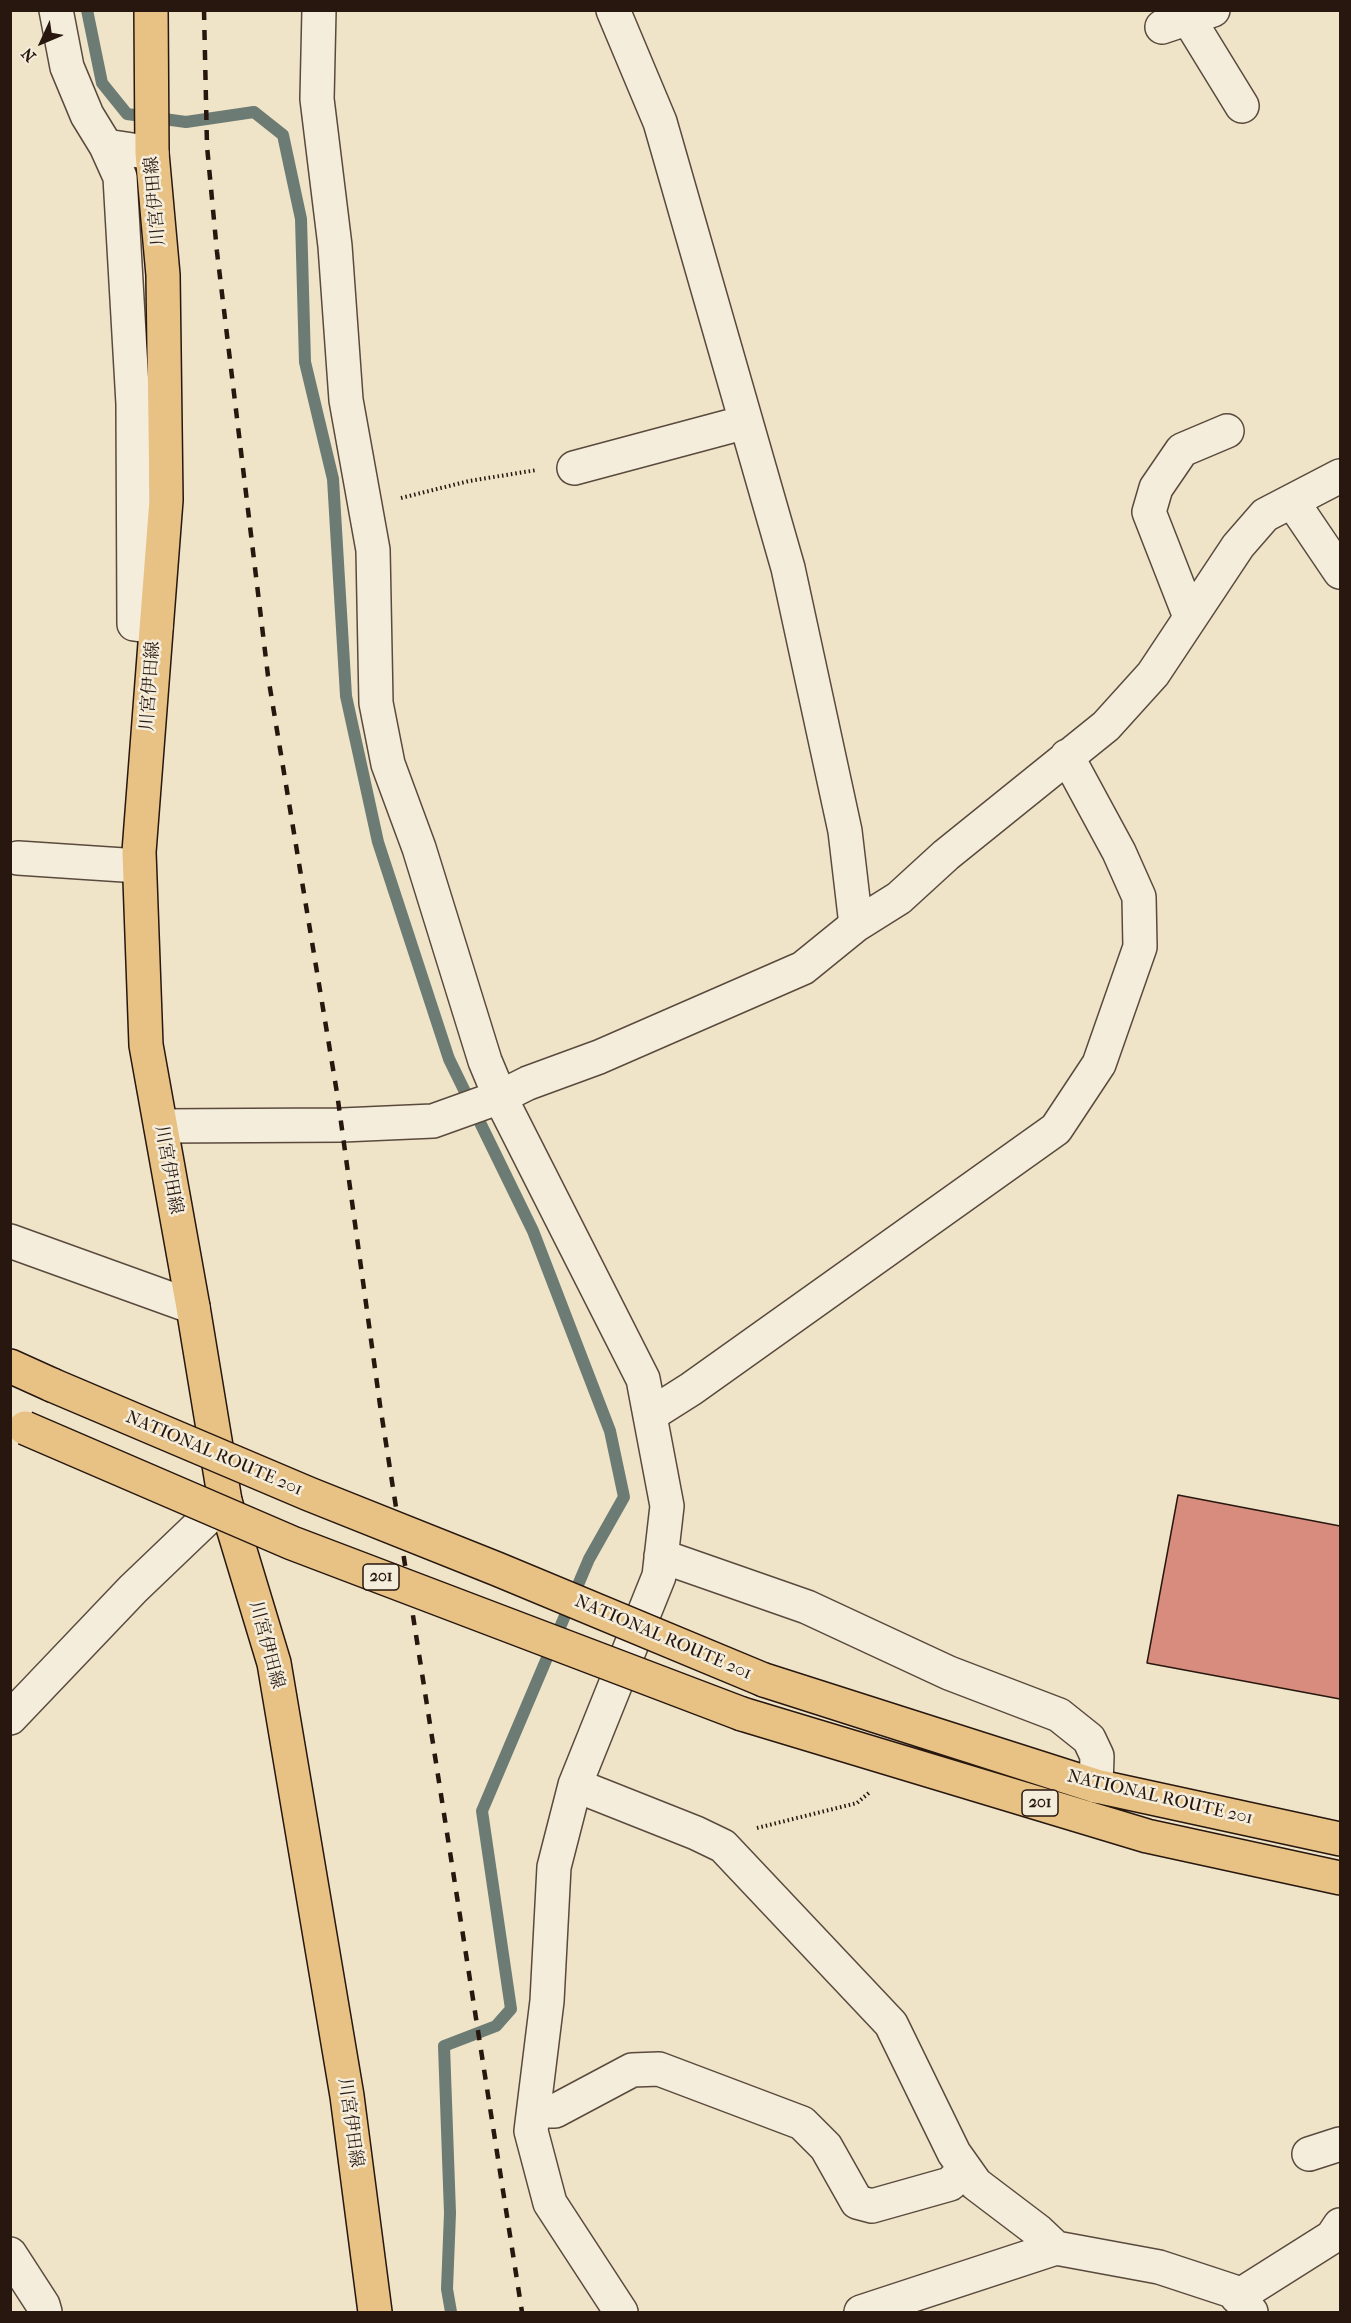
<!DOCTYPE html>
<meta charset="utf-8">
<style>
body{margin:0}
#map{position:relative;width:1351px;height:2323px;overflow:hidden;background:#efe3c8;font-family:"IM FELL French Canon",serif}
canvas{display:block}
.frame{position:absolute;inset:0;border:12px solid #27170f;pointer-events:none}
.north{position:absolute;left:12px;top:12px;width:60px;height:60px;-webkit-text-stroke:4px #f5eddb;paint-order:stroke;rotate:226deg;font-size:16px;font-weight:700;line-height:24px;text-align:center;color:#27170f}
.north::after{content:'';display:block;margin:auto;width:21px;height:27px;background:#27170f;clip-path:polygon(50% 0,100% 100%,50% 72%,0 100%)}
</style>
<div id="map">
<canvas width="1351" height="2323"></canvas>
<div class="frame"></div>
<div class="north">N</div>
</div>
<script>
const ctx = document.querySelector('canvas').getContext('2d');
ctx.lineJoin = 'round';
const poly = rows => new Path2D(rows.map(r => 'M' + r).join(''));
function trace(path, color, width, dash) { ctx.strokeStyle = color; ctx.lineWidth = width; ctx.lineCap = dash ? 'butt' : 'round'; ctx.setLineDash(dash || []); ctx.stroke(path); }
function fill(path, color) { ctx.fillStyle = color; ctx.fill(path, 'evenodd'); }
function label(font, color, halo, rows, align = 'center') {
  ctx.font = font + ' "IM FELL French Canon","Noto Serif JP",serif'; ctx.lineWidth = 5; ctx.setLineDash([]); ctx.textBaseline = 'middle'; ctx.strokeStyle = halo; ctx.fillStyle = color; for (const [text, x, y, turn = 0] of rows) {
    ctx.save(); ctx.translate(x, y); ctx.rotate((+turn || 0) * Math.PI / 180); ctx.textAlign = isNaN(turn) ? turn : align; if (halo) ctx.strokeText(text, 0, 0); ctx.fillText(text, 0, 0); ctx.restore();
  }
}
const stream = poly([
 [87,10,102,83,127,114,186,122,254,112,283,135,301,219,305,362,333,479,346,696,378,842,449,1059,533,1231,610,1431,624,1497,589,1559,482,1811,511,2009,496,2026,444,2046,450,2213,447,2289,451,2312]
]);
const building = poly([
 [1178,1495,1340,1526,1340,1699,1147,1663,1178,1495]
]);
const path = poly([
 [401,498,469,481,537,470],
 [757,1828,857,1803,871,1791]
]);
const minor = poly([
 [56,10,67,67,87,115,106,146,152,153],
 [319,10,317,99,335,246,346,400,373,550,376,703,388,764,419,848,485,1061,500,1097,643,1379,667,1506,659,1576,575,1785,554,1867,547,2001,531,2131,550,2203,621,2312],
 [613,10,660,122,788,568,845,831,856,925],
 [1188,18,1242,106],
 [1162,27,1213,10],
 [106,146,120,177,133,404,134,624,156,627],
 [574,468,746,422],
 [1292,501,1340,572],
 [1190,617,1149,512,1156,488,1182,450,1227,431],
 [18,858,139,866],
 [161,1126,342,1125,433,1121,500,1097,528,1083,599,1057,803,968,856,925,899,898,946,855,1106,726,1153,674,1238,546,1265,515,1340,476],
 [10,1241,193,1307],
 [650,1415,691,1389,1056,1129,1099,1064,1140,947,1139,897,1119,852,1067,756],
 [661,1556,807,1607,949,1673,1059,1715,1089,1739,1097,1756,1096,1786],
 [10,1718,133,1589,225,1501],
 [575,1785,696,1833,723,1846,891,2024,954,2153,976,2184,1038,2231,1056,2248,1159,2267,1232,2291,1251,2312],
 [534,2111,555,2111,632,2070,659,2069,802,2123,826,2147,857,2202,872,2206,950,2184,965,2169],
 [1309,2154,1340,2144],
 [10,2254,43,2305,45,2312],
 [1237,2297,1332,2237,1340,2225],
 [861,2312,1056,2248]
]);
const major = poly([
 [151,10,152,153,163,275,166,500,139,852,146,1045,193,1307,225,1501,274,1663,347,2096,375,2312]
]);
const highway = poly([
 [10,1366,52,1385],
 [764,1680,1096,1786,1340,1839],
 [742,1714,1147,1836,1340,1878]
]);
const rail = poly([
 [204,10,207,146,217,252,268,676,337,1093,380,1405,522,2312]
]);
const highwayBridge = poly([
 [52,1385,309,1494,497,1569,764,1680],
 [25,1428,292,1543,742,1714]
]);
const shields = [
 [381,1577,36],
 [1040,1803,36]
];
const shieldNames = [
 ["201",381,1577],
 ["201",1040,1803]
];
const streetNames = [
 ["川宮伊田線",156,201,-95],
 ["川宮伊田線",151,686,-86],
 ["川宮伊田線",168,1170,80],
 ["NATIONAL ROUTE 201",214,1454,23],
 ["NATIONAL ROUTE 201",663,1638,23],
 ["川宮伊田線",266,1645,75],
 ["NATIONAL ROUTE 201",1160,1798,13],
 ["川宮伊田線",350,2123,82]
];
trace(stream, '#6c7b74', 12);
fill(building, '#d78c7d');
trace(building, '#27170f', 1.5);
trace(minor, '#594a3d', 36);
trace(major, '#27170f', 36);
trace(highway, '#27170f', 36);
trace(path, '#27170f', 4, [1.5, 3]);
trace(minor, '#f5eddb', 33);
trace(major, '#e8c284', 33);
trace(highway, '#e8c284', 33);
trace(rail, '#27170f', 4.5, [10, 10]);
trace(highwayBridge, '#27170f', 36, []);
trace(highwayBridge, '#e8c284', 33);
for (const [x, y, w] of shields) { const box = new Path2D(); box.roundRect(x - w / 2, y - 13, w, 26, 4.5); ctx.fillStyle = '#f5eddb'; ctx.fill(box); trace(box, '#27170f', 1.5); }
label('bold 16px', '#27170f', null, shieldNames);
label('18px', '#27170f', '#f5eddb', streetNames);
</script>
